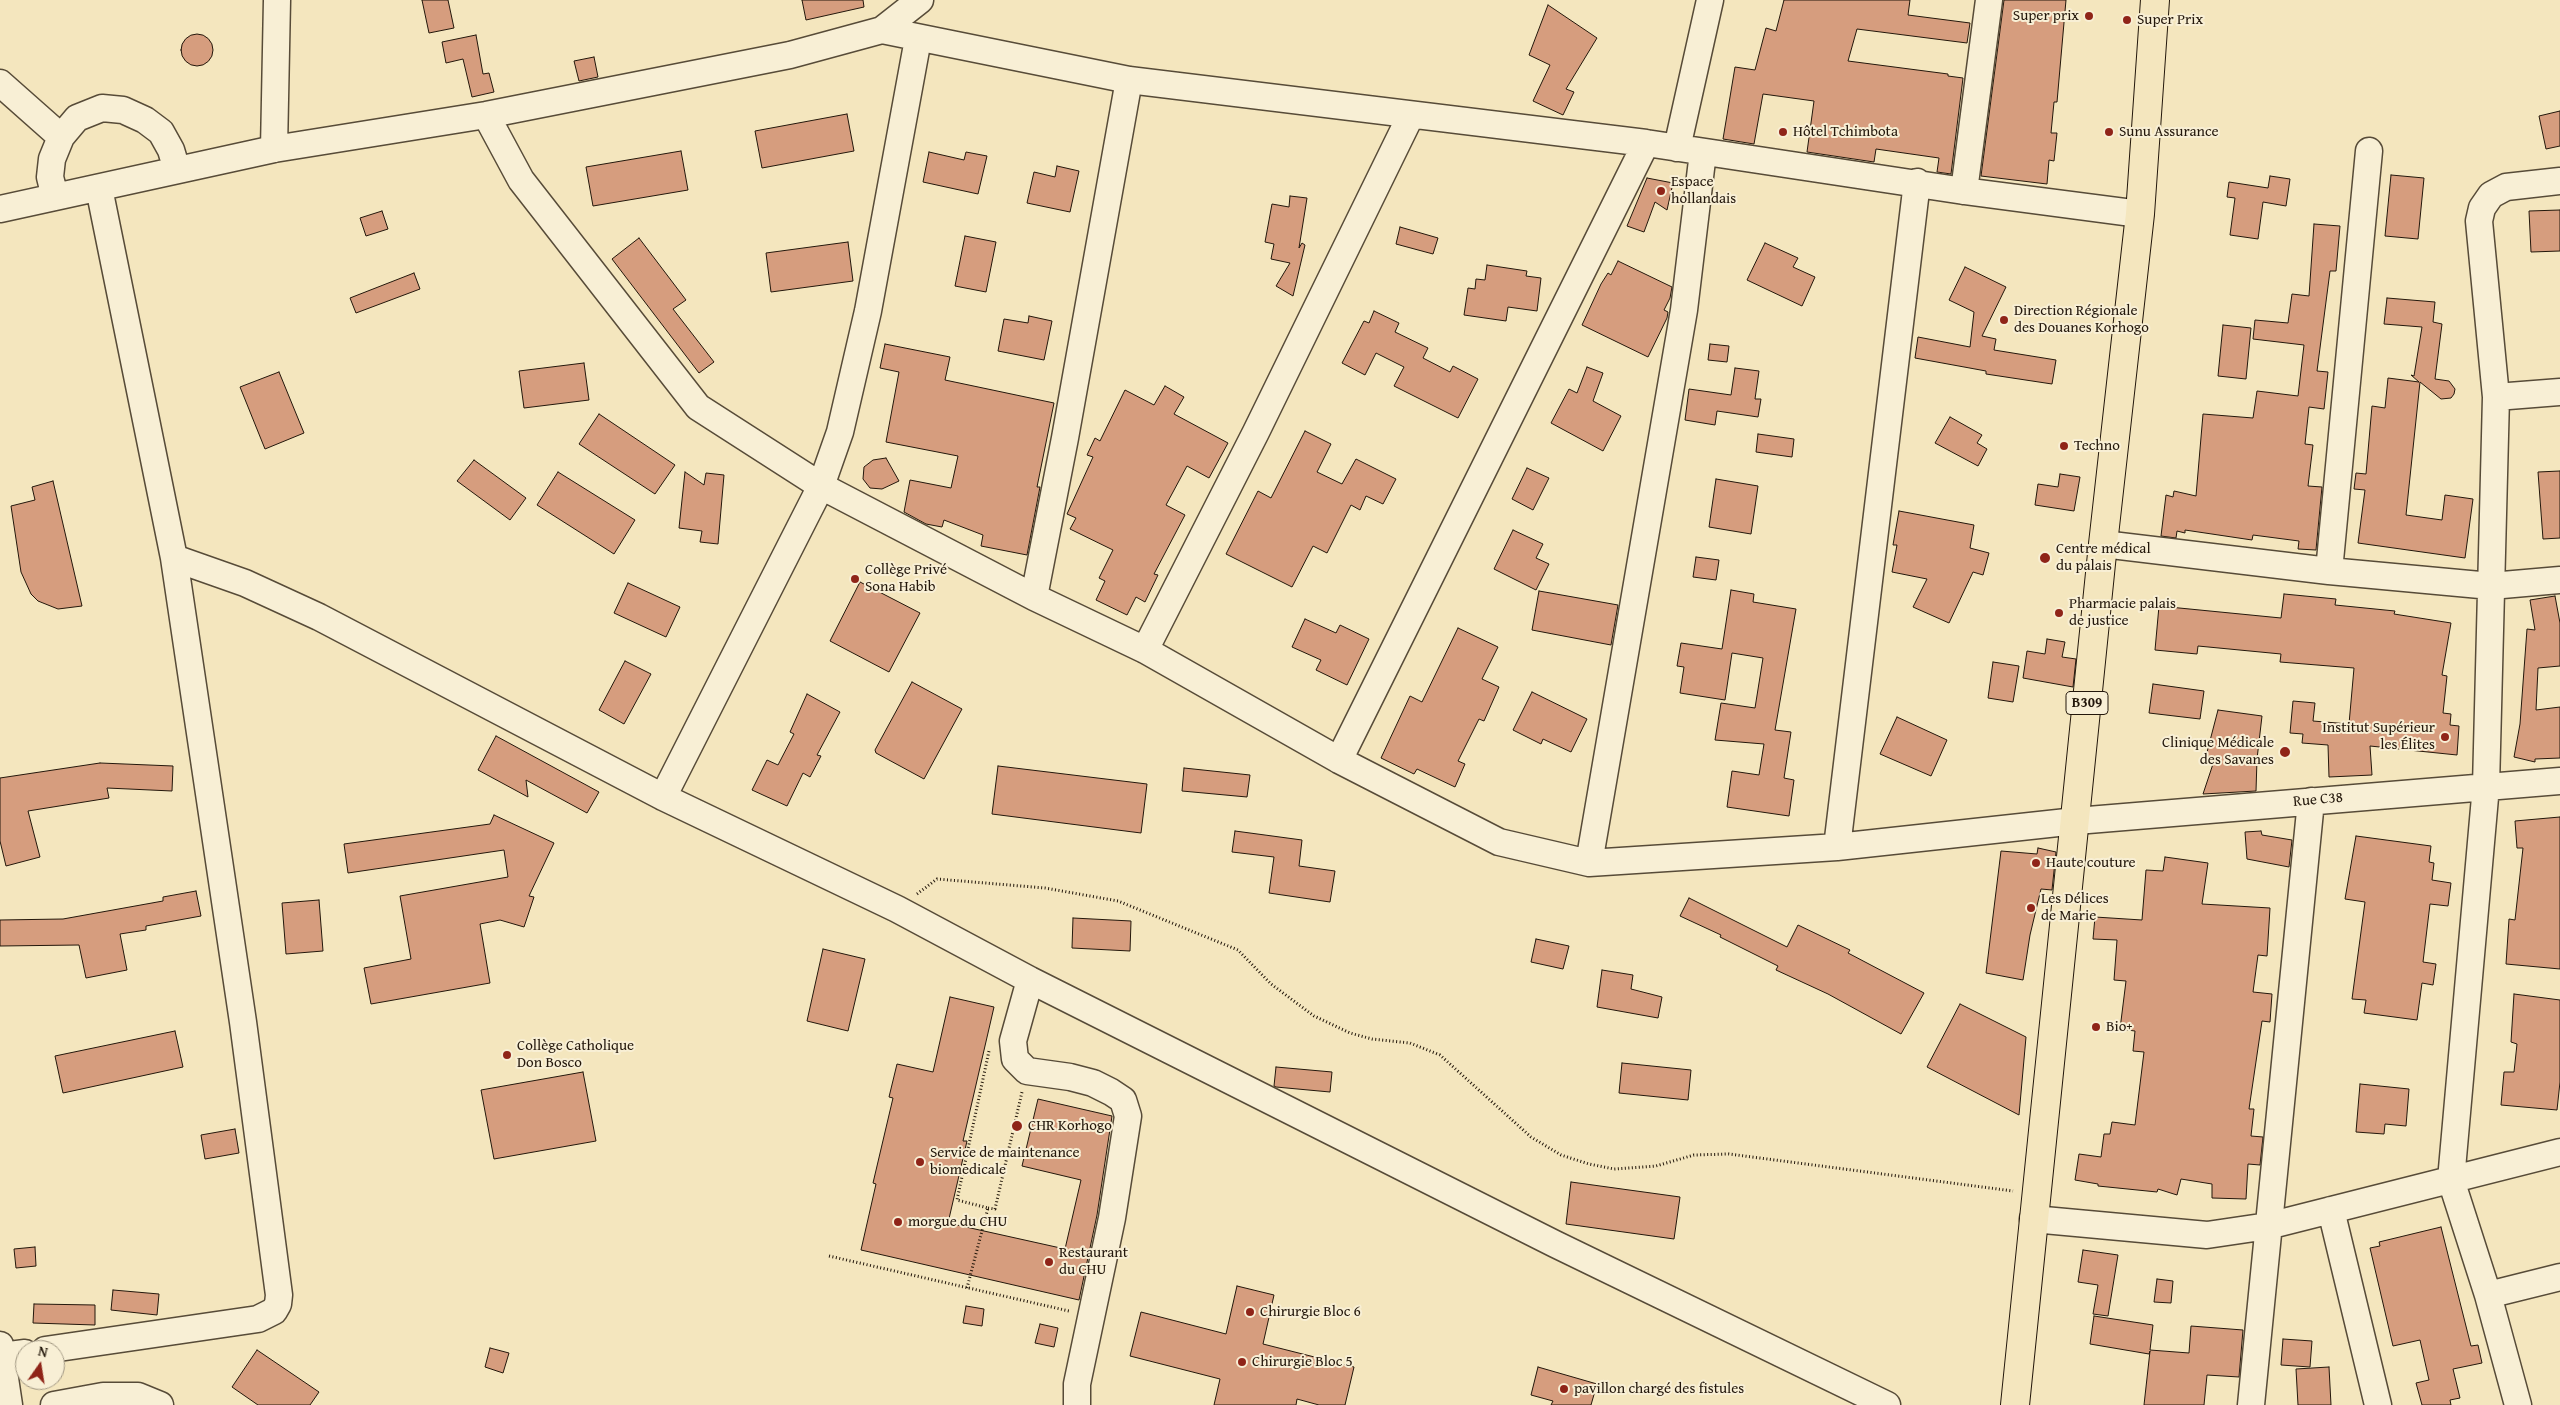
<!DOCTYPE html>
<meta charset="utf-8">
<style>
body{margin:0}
#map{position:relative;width:2560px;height:1405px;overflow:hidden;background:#f4e6be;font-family:"Gentium Book Plus",serif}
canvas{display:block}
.north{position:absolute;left:15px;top:1340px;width:50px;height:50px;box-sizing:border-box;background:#f8efd5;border:1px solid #a39984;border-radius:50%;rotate:13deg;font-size:14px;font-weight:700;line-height:20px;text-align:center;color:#23170b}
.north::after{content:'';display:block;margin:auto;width:18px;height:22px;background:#8f2418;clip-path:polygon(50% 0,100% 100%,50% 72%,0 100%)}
</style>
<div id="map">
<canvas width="2560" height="1405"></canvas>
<div class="north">N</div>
</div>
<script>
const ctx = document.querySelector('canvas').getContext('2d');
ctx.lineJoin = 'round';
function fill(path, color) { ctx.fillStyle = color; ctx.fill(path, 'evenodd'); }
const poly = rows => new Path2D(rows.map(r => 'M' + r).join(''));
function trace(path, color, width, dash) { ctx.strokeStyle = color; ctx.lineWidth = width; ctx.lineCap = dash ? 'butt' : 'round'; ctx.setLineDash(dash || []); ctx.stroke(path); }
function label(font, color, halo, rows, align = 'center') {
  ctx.font = font + ' "Gentium Book Plus",serif'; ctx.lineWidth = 4; ctx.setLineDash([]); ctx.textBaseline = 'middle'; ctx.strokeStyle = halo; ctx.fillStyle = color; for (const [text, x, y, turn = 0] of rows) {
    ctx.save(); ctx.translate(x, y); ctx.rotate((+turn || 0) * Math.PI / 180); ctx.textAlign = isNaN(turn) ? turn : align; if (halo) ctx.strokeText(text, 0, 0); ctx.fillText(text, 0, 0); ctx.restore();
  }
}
const building = poly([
 [422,0,448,0,454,28,429,33,422,0],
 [802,0,863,0,864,7,806,20,802,0],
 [1784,0,1910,0,1908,15,1970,23,1967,43,1857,29,1848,61,1948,74,1948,76,1963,78,1951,174,1937,172,1939,158,1876,149,1874,162,1807,152,1814,101,1763,94,1754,144,1723,139,1735,67,1755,70,1766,28,1776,31,1784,0],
 [2004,0,2066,0,2057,102,2054,102,2051,133,2057,133,2054,161,2049,160,2047,184,1981,176,2004,0],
 [1548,5,1597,38,1566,89,1574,92,1563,115,1533,101,1550,65,1529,55,1548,5],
 '181 50a16 16 0 1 1 32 0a16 16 0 1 1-32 0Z',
 [476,35,483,74,489,73,494,92,472,97,463,59,446,63,442,42,476,35],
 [594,57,598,77,579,81,574,61,594,57],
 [2560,111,2560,146,2546,149,2539,116,2560,111],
 [847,114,854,151,762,168,755,131,847,114],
 [681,151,688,190,593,206,586,167,681,151],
 [929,152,964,160,966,152,987,156,978,194,923,182,929,152],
 [1057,166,1079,171,1070,212,1027,203,1034,172,1055,177,1057,166],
 [2391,175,2424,178,2418,239,2385,236,2391,175],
 [2270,176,2290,179,2286,206,2263,202,2258,239,2230,235,2235,198,2227,197,2229,182,2268,188,2270,176],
 [1647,178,1673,183,1667,210,1655,202,1644,232,1627,226,1647,178],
 [1290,196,1307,198,1299,248,1302,243,1305,245,1293,296,1276,286,1290,263,1271,259,1274,244,1265,242,1272,204,1289,207,1290,196],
 [2560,210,2560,251,2531,252,2529,211,2560,210],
 [382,211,388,229,366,236,360,218,382,211],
 [2314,224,2340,226,2336,271,2330,271,2317,371,2328,372,2324,409,2309,407,2305,444,2313,445,2308,486,2322,487,2316,550,2298,549,2299,541,2253,535,2252,540,2185,530,2185,533,2177,531,2176,538,2161,536,2166,495,2173,497,2174,491,2196,496,2203,414,2253,418,2257,391,2298,396,2304,345,2253,339,2255,320,2288,323,2292,294,2309,296,2314,224],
 [1400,227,1438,238,1433,254,1396,244,1400,227],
 [965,236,996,242,986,292,955,286,965,236],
 [639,238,686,300,673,309,714,362,699,373,612,259,639,238],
 [848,242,853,281,771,292,766,253,848,242],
 [1765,243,1798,258,1793,267,1815,277,1802,306,1747,280,1765,243],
 [1618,261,1672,287,1670,298,1664,310,1668,312,1667,318,1648,357,1582,325,1601,284,1608,273,1611,275,1618,261],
 [1487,265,1527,271,1526,276,1541,278,1537,311,1508,307,1506,321,1464,315,1468,288,1475,289,1476,279,1485,280,1487,265],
 [1965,267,2006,287,1982,336,1996,339,1994,350,2056,360,2052,384,1986,374,1986,371,1915,358,1918,337,1970,347,1974,312,1949,300,1965,267],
 [414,273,420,289,356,313,350,298,414,273],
 [2387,298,2435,302,2433,322,2442,324,2435,379,2449,381,2455,389,2454,394,2451,398,2441,399,2420,382,2406,515,2442,520,2445,495,2473,499,2465,558,2358,543,2365,490,2354,489,2356,473,2366,474,2372,406,2385,408,2388,378,2419,382,2411,375,2414,376,2422,327,2384,324,2387,298],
 [1374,311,1399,323,1395,332,1428,348,1423,358,1450,372,1453,366,1478,379,1458,418,1394,386,1404,367,1376,353,1365,375,1342,363,1364,321,1369,323,1374,311],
 [1029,316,1052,321,1044,360,998,351,1004,319,1028,323,1029,316],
 [2223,325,2251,328,2246,379,2218,376,2223,325],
 [885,344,950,357,945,380,1054,403,1037,487,1040,487,1027,555,981,546,983,535,944,520,942,527,926,524,904,512,910,480,951,488,958,456,886,442,899,372,880,368,885,344],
 [1710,344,1729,346,1727,362,1708,360,1710,344],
 [584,363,589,400,524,408,519,371,584,363],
 [1587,367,1603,373,1593,401,1621,416,1603,451,1551,423,1569,389,1577,393,1587,367],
 [1735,368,1759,371,1755,399,1761,399,1758,417,1717,411,1715,425,1685,420,1689,389,1731,395,1735,368],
 [279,372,304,433,265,449,240,387,279,372],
 [1165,386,1184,397,1174,414,1228,443,1209,478,1187,466,1166,505,1185,515,1154,574,1158,575,1145,602,1136,597,1127,615,1096,600,1105,581,1099,578,1113,550,1070,529,1076,518,1067,514,1093,457,1087,455,1095,438,1100,441,1125,390,1154,405,1165,386],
 [599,414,675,465,655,494,579,444,599,414],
 [1950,417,1982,435,1977,443,1987,449,1978,466,1935,443,1950,417],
 [1305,431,1331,444,1317,472,1342,484,1356,459,1396,479,1383,504,1366,496,1360,510,1351,505,1327,553,1313,546,1292,587,1226,554,1258,491,1271,498,1305,431],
 [1758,434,1794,439,1792,457,1756,452,1758,434],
 [886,458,899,481,882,489,870,488,863,479,864,467,873,460,886,458],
 [474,460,526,498,510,520,457,481,474,460],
 [1527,468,1549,478,1533,510,1512,499,1527,468],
 [2560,471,2560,538,2543,539,2538,472,2560,471],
 [558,472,635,520,614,554,537,505,558,472],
 [685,472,704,485,706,473,724,475,718,544,700,542,702,531,679,528,685,472],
 [2060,474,2080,477,2074,511,2035,505,2038,484,2058,487,2060,474],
 [1716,479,1758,486,1751,534,1709,527,1716,479],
 [53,481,82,606,58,609,38,601,31,594,21,572,11,506,35,500,32,487,53,481],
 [1899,511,1974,525,1970,548,1989,553,1983,575,1973,572,1949,623,1913,607,1927,579,1892,572,1897,545,1893,545,1899,511],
 [1513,530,1543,544,1536,558,1549,564,1536,590,1494,569,1513,530],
 [1696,557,1719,560,1716,580,1693,577,1696,557],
 [860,582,920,613,889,672,830,641,860,582],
 [628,583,680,607,666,637,614,613,628,583],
 [1731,590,1754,594,1753,602,1796,609,1775,730,1791,732,1784,778,1794,780,1789,816,1727,807,1732,771,1759,775,1764,744,1715,740,1721,703,1755,708,1763,658,1732,653,1725,700,1680,693,1684,667,1677,666,1681,643,1722,649,1731,590],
 [1539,591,1618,605,1611,645,1532,630,1539,591],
 [2284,594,2336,599,2335,605,2395,611,2394,614,2451,623,2442,675,2447,676,2443,713,2451,714,2450,725,2459,726,2457,755,2370,746,2372,775,2329,777,2328,745,2302,743,2303,734,2290,733,2293,701,2315,703,2313,721,2349,724,2354,668,2280,662,2281,654,2198,646,2197,654,2155,650,2159,606,2281,618,2284,594],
 [2555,596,2560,623,2560,666,2538,668,2536,710,2560,707,2560,758,2535,759,2535,762,2514,757,2520,724,2527,629,2535,630,2530,600,2555,596],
 [1305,619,1336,633,1340,625,1369,639,1347,685,1316,670,1321,660,1292,647,1305,619],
 [1458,628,1498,647,1482,679,1499,687,1484,721,1479,719,1458,761,1465,764,1455,787,1417,769,1414,774,1381,758,1410,696,1422,702,1458,628],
 [2047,639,2065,642,2062,657,2076,659,2073,687,2023,678,2027,651,2045,654,2047,639],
 [625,661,651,674,624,724,599,710,625,661],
 [1993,662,2019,666,2013,702,1988,698,1993,662],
 [912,682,962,709,924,779,876,753,875,750,912,682],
 [2153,684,2204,691,2200,719,2149,713,2153,684],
 [1532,692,1587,719,1571,752,1543,739,1541,744,1513,730,1532,692],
 [807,694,840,712,817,755,821,756,810,777,803,773,787,806,752,790,767,760,778,765,794,734,790,732,807,694],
 [2218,710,2262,716,2257,759,2256,791,2203,794,2215,758,2206,756,2218,710],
 [1897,717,1947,740,1931,776,1880,754,1897,717],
 [496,736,599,792,587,813,526,780,528,797,478,770,496,736],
 [100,763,173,766,172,791,107,788,109,798,28,811,40,857,6,866,0,841,0,778,100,763],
 [998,766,1147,784,1141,833,992,814,998,766],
 [1184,768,1250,775,1247,797,1182,791,1184,768],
 [494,815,554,843,529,896,534,897,524,927,500,920,480,924,490,983,371,1004,364,968,411,959,400,896,508,877,504,850,348,873,344,844,490,824,494,815],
 [2560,817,2560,969,2506,964,2509,919,2515,920,2523,848,2517,848,2515,821,2560,817],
 [1235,831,1302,840,1299,866,1335,871,1330,902,1269,893,1274,857,1232,852,1235,831],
 [2261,831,2262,835,2292,840,2289,867,2247,859,2245,832,2261,831],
 [2356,836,2431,846,2429,862,2434,863,2432,880,2451,883,2448,906,2430,904,2423,962,2436,964,2433,985,2422,983,2417,1020,2364,1013,2366,1000,2352,999,2365,902,2345,899,2356,836],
 [2038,848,2056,852,2052,890,2041,889,2030,935,2023,980,1986,973,2001,851,2037,854,2038,848],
 [2165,857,2208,863,2202,904,2270,908,2267,956,2258,955,2253,992,2272,994,2270,1022,2262,1021,2249,1109,2254,1109,2251,1136,2263,1137,2260,1165,2248,1164,2246,1199,2212,1198,2212,1184,2181,1179,2177,1195,2158,1189,2157,1192,2098,1186,2098,1184,2075,1180,2079,1154,2101,1157,2104,1134,2110,1134,2112,1122,2135,1125,2144,1052,2133,1051,2135,1031,2120,1029,2126,981,2114,980,2117,940,2093,939,2095,917,2142,920,2146,870,2163,871,2165,857],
 [196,891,201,916,146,926,146,930,120,934,127,970,86,978,79,945,0,946,0,920,63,919,163,901,163,897,196,891],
 [1689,898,1787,947,1798,925,1850,950,1848,953,1924,993,1901,1034,1828,994,1776,970,1778,966,1720,937,1721,935,1680,916,1689,898],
 [319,900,323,951,286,954,282,903,319,900],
 [1073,918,1131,921,1130,951,1072,948,1073,918],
 [1536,939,1569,946,1563,969,1531,962,1536,939],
 [823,949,865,959,848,1031,807,1021,823,949],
 [1602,970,1633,975,1631,989,1662,997,1658,1018,1597,1007,1602,970],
 [2514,994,2560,1000,2560,1082,2557,1110,2501,1105,2504,1072,2514,1072,2517,1044,2511,1042,2514,994],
 [950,997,994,1007,963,1141,967,1141,948,1223,1065,1249,1081,1180,1022,1166,1038,1099,1112,1116,1097,1215,1079,1300,861,1250,876,1184,873,1183,893,1098,889,1097,897,1064,933,1072,950,997],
 [1960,1004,2026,1037,2019,1115,1927,1067,1960,1004],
 [175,1031,183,1067,63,1093,55,1056,175,1031],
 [1622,1063,1691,1070,1688,1100,1619,1093,1622,1063],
 [1276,1067,1332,1072,1330,1092,1276,1087,1274,1086,1276,1067],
 [583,1072,596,1141,494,1159,481,1090,583,1072],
 [2360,1084,2409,1089,2406,1126,2385,1124,2384,1134,2356,1132,2360,1084],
 [235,1129,239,1153,205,1159,201,1135,235,1129],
 [1571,1182,1680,1197,1674,1239,1566,1224,1571,1182],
 [2441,1227,2471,1346,2478,1345,2482,1363,2453,1369,2460,1398,2450,1400,2451,1405,2422,1405,2416,1383,2429,1380,2420,1340,2393,1346,2370,1248,2380,1246,2379,1242,2441,1227],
 [35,1247,36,1266,16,1268,14,1249,35,1247],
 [2083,1250,2118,1255,2108,1316,2093,1314,2098,1285,2078,1282,2083,1250],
 [2157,1279,2173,1281,2171,1303,2154,1302,2157,1279],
 [1237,1286,1274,1295,1263,1344,1354,1367,1345,1405,1319,1405,1297,1399,1296,1405,1214,1405,1220,1379,1130,1356,1141,1312,1226,1334,1237,1286],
 [113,1290,159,1294,157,1315,111,1310,113,1290],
 [34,1304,95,1305,95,1325,33,1323,34,1304],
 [966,1306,984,1309,982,1326,963,1323,966,1306],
 [2094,1316,2153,1325,2150,1350,2189,1353,2191,1326,2243,1330,2239,1377,2207,1375,2204,1405,2144,1405,2150,1351,2149,1354,2090,1344,2094,1316],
 [1040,1324,1058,1328,1054,1347,1035,1343,1040,1324],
 [2283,1339,2312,1341,2310,1367,2281,1365,2283,1339],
 [490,1348,509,1353,503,1373,485,1367,490,1348],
 [257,1350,319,1392,310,1405,258,1405,232,1387,257,1350],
 [1538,1367,1597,1384,1591,1405,1551,1405,1553,1401,1531,1395,1538,1367],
 [2329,1367,2331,1405,2298,1405,2296,1369,2329,1367]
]);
const path = poly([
 [917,894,937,879,1045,888,1118,901,1238,950,1271,984,1314,1016,1350,1033,1372,1039,1410,1043,1440,1055,1531,1137,1561,1155,1589,1164,1614,1169,1656,1166,1694,1155,1729,1154,2013,1191],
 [988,1208,995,1209,1022,1092],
 [829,1256,1069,1311],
 [967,1288,988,1208,957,1200,989,1051]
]);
const minor = poly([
 [882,30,1129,80,1646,143,1964,191,2140,214],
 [0,83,61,137],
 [486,115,521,180,698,407,821,486,1034,597,1145,650,1339,760,1499,842,1589,863,1837,847,2076,821,2560,781],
 [1677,148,1710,0],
 [274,149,277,0],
 [99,188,174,558,245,583,319,617,663,797,897,909,1030,980,1555,1244,1887,1405],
 [1964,191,1989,0],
 [55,197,50,177,52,159,61,137,77,118,102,108,123,110,145,120,161,132,171,150,177,170],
 [0,209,274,149,486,115,790,55,882,30,920,0],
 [2496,397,2560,392],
 [2103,544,2329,571,2491,586,2560,580],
 [2329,571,2369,151],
 [1034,597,1065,438,1129,80],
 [1145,650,1256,432,1411,115],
 [1339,760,1646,143],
 [663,797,821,486,840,432,868,311,918,39],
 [1837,847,1917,182],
 [1589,863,1684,310,1703,152],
 [1030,980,1013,1041,1015,1059,1027,1071,1070,1077,1093,1083,1111,1092,1123,1100,1128,1116,1112,1218,1077,1384,1077,1405],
 [2331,1210,2378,1405],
 [2033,1219,2207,1235,2268,1226,2560,1152],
 [2488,1295,2560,1277],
 [0,1345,9,1405],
 [45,1350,258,1319,274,1311,278,1304,279,1295,243,1022,174,558],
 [0,1356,25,1353],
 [54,1405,103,1396,138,1396,160,1405],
 [2251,1405,2311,801],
 [2518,1405,2488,1295,2451,1180,2486,786,2496,397,2479,221,2482,208,2491,195,2506,187,2560,181]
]);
const major = poly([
 [2015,1405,2103,544,2140,214,2155,0]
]);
const markers = [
 [2089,16,5,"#8f2418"],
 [2127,20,5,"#8f2418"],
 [1783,132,5,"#8f2418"],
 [2109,132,5,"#8f2418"],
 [1661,191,5,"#8f2418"],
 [2004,320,5,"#8f2418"],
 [2064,446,5,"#8f2418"],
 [2045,558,6,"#8f2418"],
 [855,579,5,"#8f2418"],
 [2059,613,5,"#8f2418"],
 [2445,737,5,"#8f2418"],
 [2285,752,6,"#8f2418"],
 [2036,863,5,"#8f2418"],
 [2031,908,5,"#8f2418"],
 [2096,1027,5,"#8f2418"],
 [507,1055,5,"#8f2418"],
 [1017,1126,6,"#8f2418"],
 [920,1162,5,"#8f2418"],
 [898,1222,5,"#8f2418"],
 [1049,1262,5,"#8f2418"],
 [1250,1312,5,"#8f2418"],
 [1242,1362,5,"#8f2418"],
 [1564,1389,5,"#8f2418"]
];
const shields = [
 [2087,703,42]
];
const shieldNames = [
 ["B309",2087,703]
];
const poiNames = [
 ["Super prix",2079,16,"right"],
 ["Super Prix",2137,20],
 ["Hôtel Tchimbota",1793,132],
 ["Sunu Assurance",2119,132],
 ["Espace",1671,182],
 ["hollandais",1671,199],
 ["Direction Régionale",2014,311],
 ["des Douanes Korhogo",2014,328],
 ["Techno",2074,446],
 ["Centre médical",2056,549],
 ["du palais",2056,566],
 ["Collège Privé",865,570],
 ["Sona Habib",865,587],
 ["Pharmacie palais",2069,604],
 ["de justice",2069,621],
 ["Institut Supérieur",2435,728,"right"],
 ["les Élites",2435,745,"right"],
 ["Clinique Médicale",2274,743,"right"],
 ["des Savanes",2274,760,"right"],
 ["Haute couture",2046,863],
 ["Les Délices",2041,899],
 ["de Marie",2041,916],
 ["Bio+",2106,1027],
 ["Collège Catholique",517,1046],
 ["Don Bosco",517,1063],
 ["CHR Korhogo",1028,1126],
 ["Service de maintenance",930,1153],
 ["biomedicale",930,1170],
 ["morgue du CHU",908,1222],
 ["Restaurant",1059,1253],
 ["du CHU",1059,1270],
 ["Chirurgie Bloc 6",1260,1312],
 ["Chirurgie Bloc 5",1252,1362],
 ["pavillon chargé des fistules",1574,1389]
];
const streetNames = [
 ["Rue C38",2318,800,-5]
];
fill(building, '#d69d7e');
trace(building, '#23170b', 1);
trace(minor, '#574b38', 29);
trace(major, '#23170b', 30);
trace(path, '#23170b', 3, [1, 2.5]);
trace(minor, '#f8efd5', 26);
trace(major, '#f4e6be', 28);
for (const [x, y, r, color] of markers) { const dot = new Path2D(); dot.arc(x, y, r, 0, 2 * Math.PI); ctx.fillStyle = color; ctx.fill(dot); trace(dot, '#f8efd5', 2); }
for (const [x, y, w] of shields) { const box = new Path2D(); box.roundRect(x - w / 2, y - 11.5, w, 23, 4); ctx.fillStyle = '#f8efd5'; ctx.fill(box); trace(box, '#23170b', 1); }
label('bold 14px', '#23170b', null, shieldNames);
label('15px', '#23170b', '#f8efd5', poiNames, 'left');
label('15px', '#23170b', '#f8efd5', streetNames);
</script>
